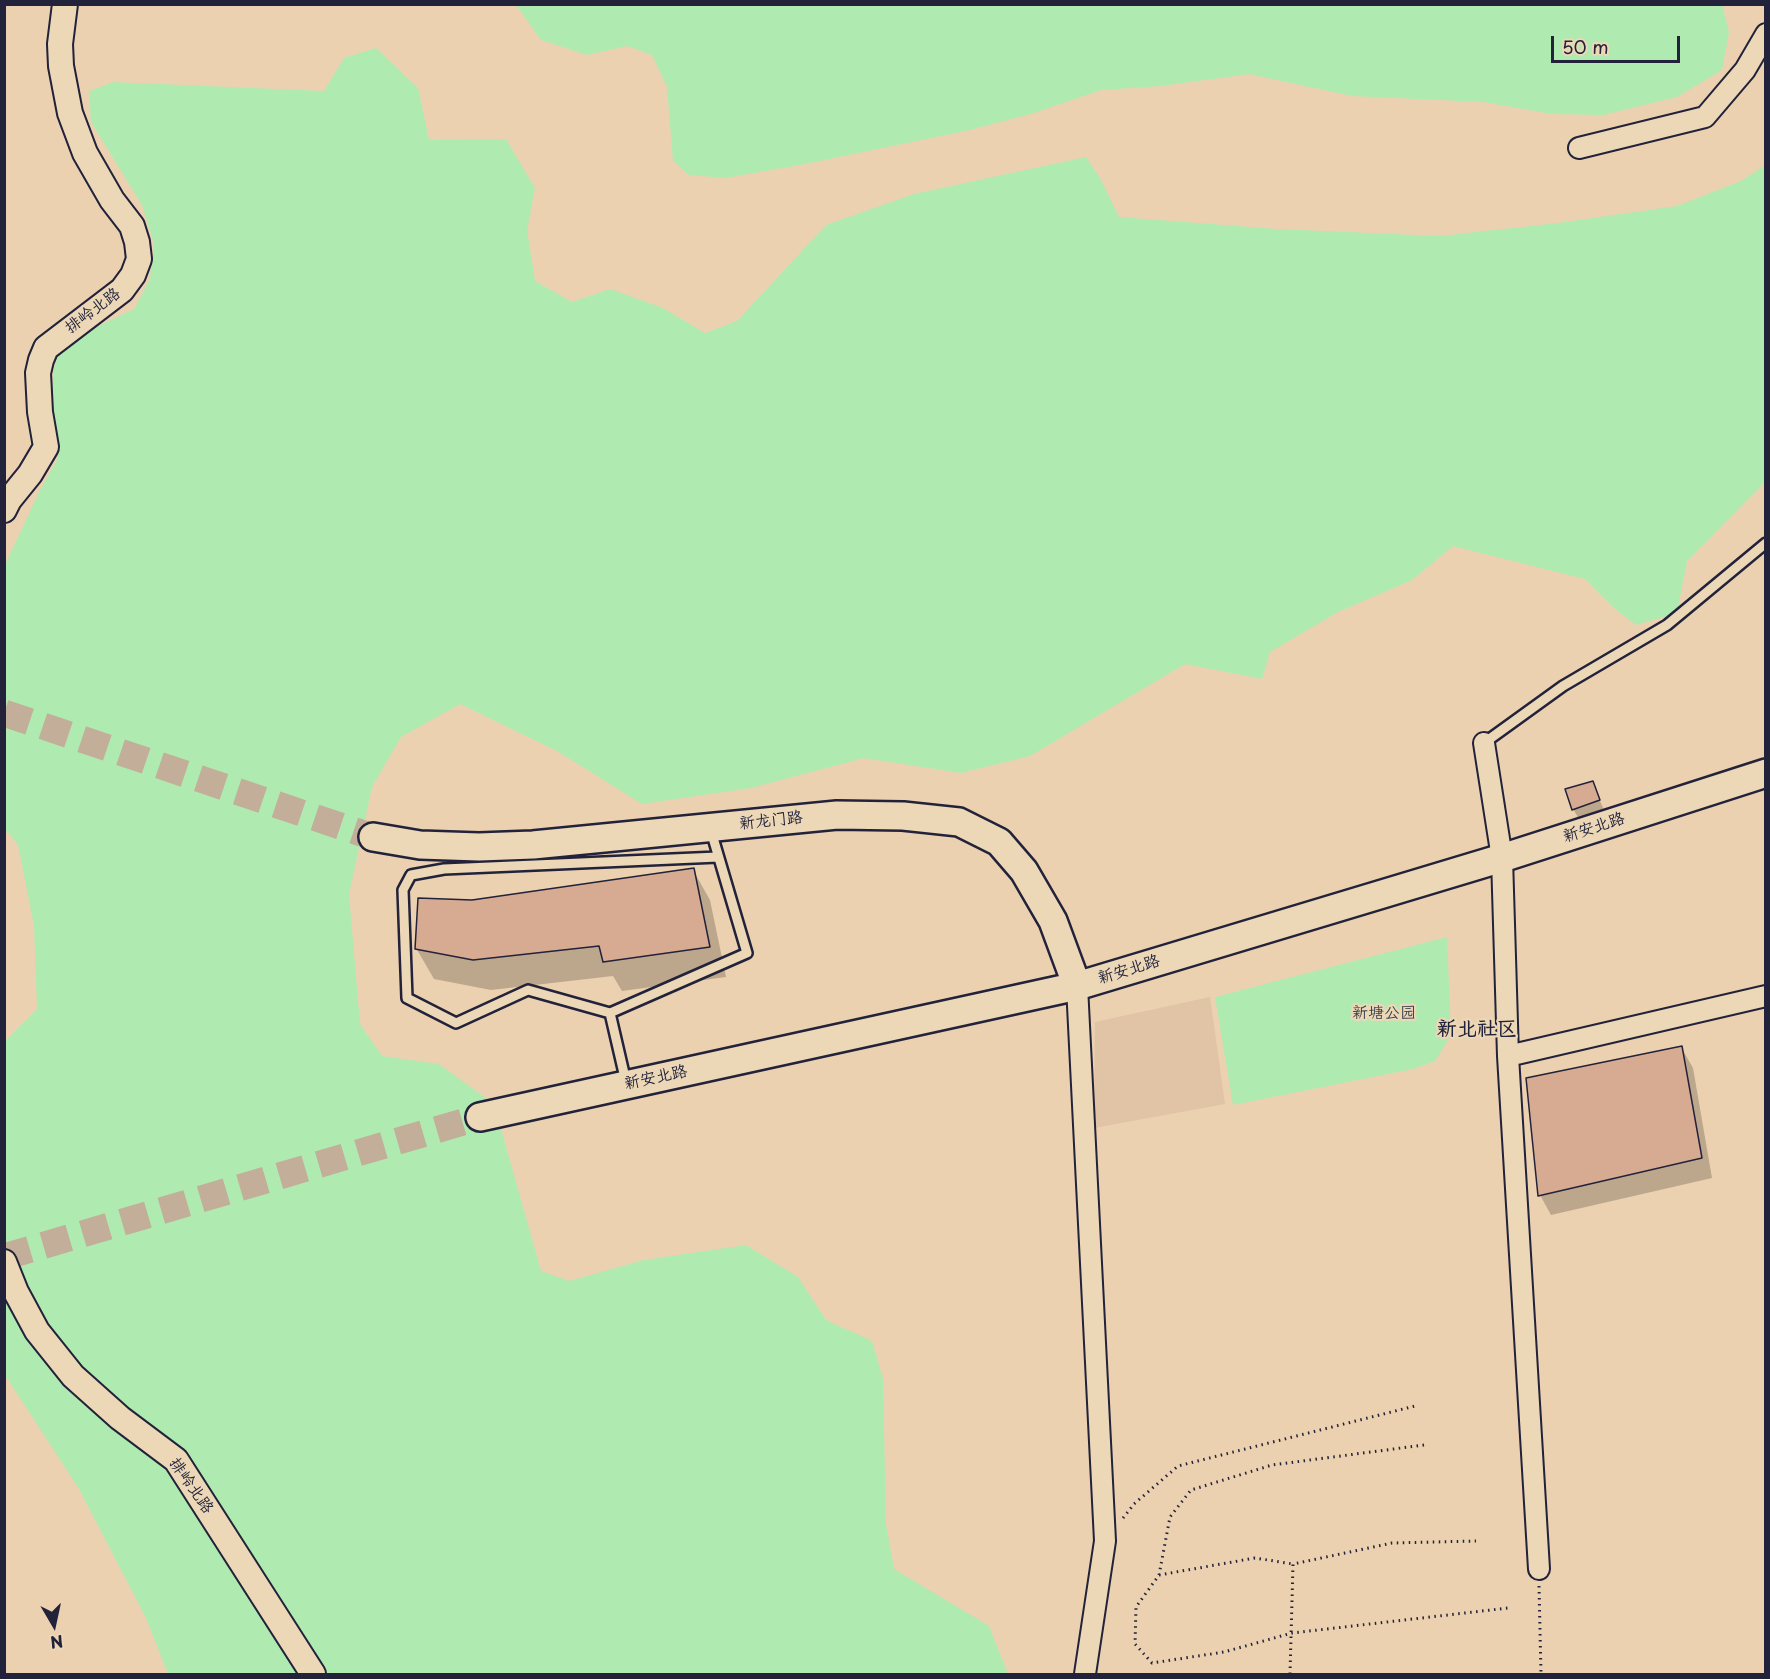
<!DOCTYPE html>
<meta charset="utf-8">
<style>
body{margin:0}
#map{position:relative;width:1770px;height:1679px;overflow:hidden;background:#ebd1b0;font-family:"Playpen Sans",sans-serif}
canvas{display:block}
.frame{position:absolute;inset:0;border:6px solid #22223b;pointer-events:none}
.north{position:absolute;left:24px;top:1595px;width:60px;height:60px;-webkit-text-stroke:4px #ecd7b6;paint-order:stroke;rotate:171deg;font-size:16px;font-weight:700;line-height:24px;text-align:center;color:#22223b}
.north::after{content:'';display:block;margin:auto;width:21px;height:27px;background:#22223b;clip-path:polygon(50% 0,100% 100%,50% 72%,0 100%)}
.scale{position:absolute;left:1551px;top:36px;width:129px;height:27px;box-sizing:border-box;border:3px solid #22223b;border-top:0;padding-left:8px;font-size:18px;line-height:21px;white-space:nowrap;color:#22223b;-webkit-text-stroke:4px #ecd7b6;paint-order:stroke}
</style>
<div id="map">
<canvas width="1770" height="1679"></canvas>
<div class="frame"></div>
<div class="north">N</div>
<div class="scale">50 m</div>
</div>
<script>
const ctx = document.querySelector('canvas').getContext('2d');
ctx.lineJoin = 'round';
function fill(path, color) { ctx.fillStyle = color; ctx.fill(path, 'evenodd'); }
const poly = rows => new Path2D(rows.map(r => 'M' + r).join(''));
function trace(path, color, width, dash) { ctx.strokeStyle = color; ctx.lineWidth = width; ctx.lineCap = dash ? 'butt' : 'round'; ctx.setLineDash(dash || []); ctx.stroke(path); }
function label(font, color, halo, rows, align = 'center') {
  ctx.font = font + ' "Playpen Sans","LXGW WenKai TC",sans-serif'; ctx.lineWidth = 4.5; ctx.setLineDash([]); ctx.textBaseline = 'middle'; ctx.strokeStyle = halo; ctx.fillStyle = color; for (const [text, x, y, turn = 0] of rows) {
    ctx.save(); ctx.translate(x, y); ctx.rotate((+turn || 0) * Math.PI / 180); ctx.textAlign = isNaN(turn) ? turn : align; if (halo) ctx.strokeText(text, 0, 0); ctx.fillText(text, 0, 0); ctx.restore();
  }
}
const built = poly([
 [1210,997,1225,1104,1094,1128,1095,1022]
]);
const green = poly([
 [1722,4,1729,32,1722,70,1677,97,1603,115,1552,114,1484,102,1352,96,1249,74,1161,86,1101,90,1034,113,970,130,800,165,725,178,689,175,673,161,667,87,652,55,627,46,587,55,541,40,516,5],
 [376,48,418,88,429,140,506,139,535,188,527,230,535,281,572,302,610,289,663,308,705,333,737,321,826,225,914,194,1086,157,1100,178,1119,217,1277,229,1440,236,1558,223,1677,206,1741,181,1765,165,1765,482,1687,561,1677,613,1636,625,1614,608,1585,579,1453,546,1412,580,1338,612,1270,652,1262,679,1185,664,1030,756,961,773,864,758,751,788,642,804,557,751,460,704,401,737,372,787,349,894,360,1024,382,1056,439,1064,494,1104,541,1271,569,1281,644,1260,746,1245,798,1277,826,1320,872,1341,883,1379,886,1524,894,1569,989,1626,1008,1674,168,1674,146,1618,79,1489,5,1375,5,1041,37,1009,34,926,18,845,5,829,5,565,39,492,58,458,52,386,56,355,90,330,134,309,150,279,154,244,142,205,91,122,89,91,113,82,324,91,344,58],
 [1447,937,1451,1035,1435,1061,1413,1069,1233,1105,1215,997]
]);
const shadow = poly([
 [1592,783,1604,810,1579,819,1573,809],
 [693,870,710,900,726,977,622,991,613,976,491,990,434,979,416,948,472,902],
 [1681,1047,1693,1068,1712,1178,1551,1215,1540,1195]
]);
const building = poly([
 [1593,781,1600,800,1572,810,1565,789,1593,781],
 [694,868,710,947,603,962,599,946,473,960,415,949,418,898,472,900,694,868],
 [1682,1046,1702,1158,1538,1196,1526,1078,1682,1046]
]);
const secondaryTunnel = poly([
 [4,713,373,837],
 [4,1257,480,1117]
]);
const path = poly([
 [1424,1445,1272,1465,1191,1490,1170,1517,1159,1575,1136,1607,1135,1644,1152,1663,1224,1652,1292,1633,1508,1608],
 [1123,1518,1134,1504,1178,1466,1415,1406],
 [1159,1575,1255,1558,1293,1564],
 [1539,1586,1541,1674],
 [1290,1674,1293,1564,1392,1543,1476,1541]
]);
const service = poly([
 [1484,743,1563,686,1667,625,1766,543],
 [610,1013,528,990,456,1023,407,998,403,890,411,875,444,869,718,857],
 [626,1082,610,1013,747,953,711,831]
]);
const minor = poly([
 [1579,148,1705,117,1745,70,1766,34],
 [1484,743,1502,858,1508,1056,1539,1569],
 [1077,986,1105,1541,1085,1674],
 [1508,1056,1766,996]
]);
const tertiary = poly([
 [4,510,9,500,30,474,46,447,40,412,38,373,41,360,46,348,122,290,133,275,139,259,137,242,132,226,112,200,85,153,70,113,61,66,60,44,65,4],
 [4,1262,16,1292,37,1331,73,1376,120,1418,176,1460,313,1674]
]);
const secondary = poly([
 [373,837,420,845,479,847,533,845,837,815,903,816,959,822,999,842,1024,871,1053,921,1077,986],
 [480,1117,1077,986,1502,858,1766,773]
]);
const streetNames = [
 ["排岭北路",93,311,-37],
 ["新龙门路",771,821,-6],
 ["新安北路",1594,828,-18],
 ["新安北路",1129,970,-17],
 ["新安北路",656,1078,-12],
 ["排岭北路",191,1486,55]
];
const parkNames = [
 ["新塘公园",1384,1014]
];
const quarterNames = [
 ["新北社区",1477,1029]
];
fill(built, '#e1c3a5');
fill(green, '#afebb0');
fill(shadow, '#0003');
fill(building, '#d7ab91');
trace(building, '#22223b', 1.5);
trace(secondaryTunnel, '#c3ae99', 27, [27, 14]);
trace(service, '#22223b', 14);
trace(minor, '#22223b', 24);
trace(tertiary, '#22223b', 28);
trace(secondary, '#22223b', 32);
trace(path, '#22223b', 3, [1.5, 4.5]);
trace(service, '#ecd7b6', 9);
trace(minor, '#ecd7b6', 20);
trace(tertiary, '#ecd7b6', 24);
trace(secondary, '#ecd7b6', 27);
label('16px', '#22223b', '#ecd7b6', streetNames);
label('16px', '#37404d', '#ecd7b6', parkNames);
label('bold 20px', '#22223b', '#ecd7b6', quarterNames);
</script>
